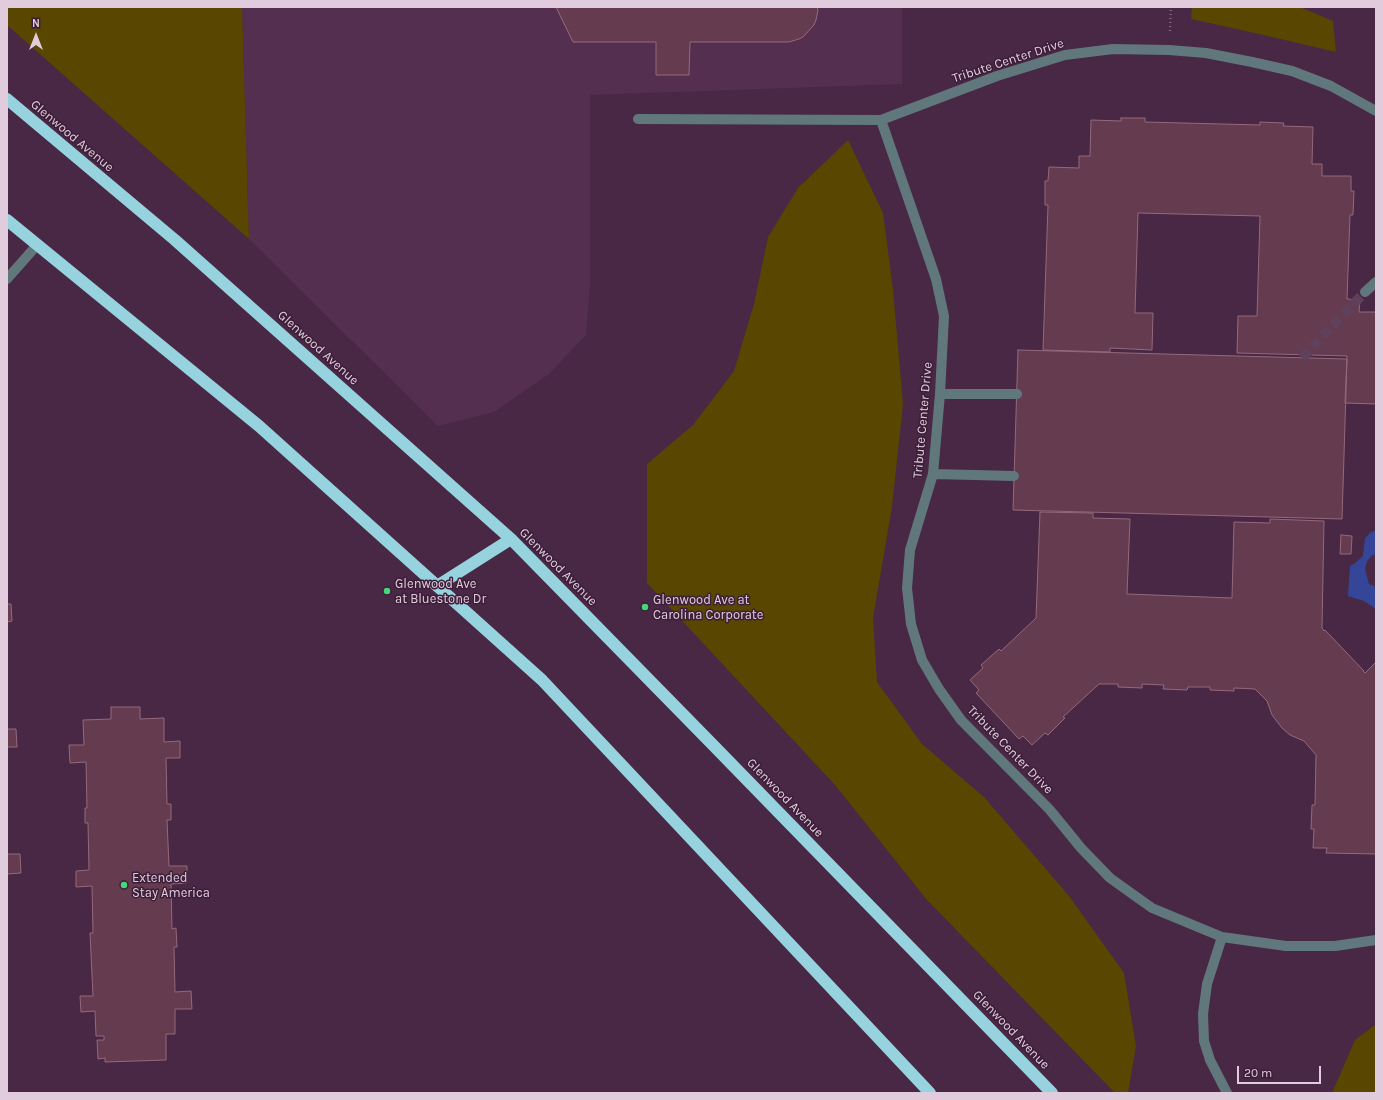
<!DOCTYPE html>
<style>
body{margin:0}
#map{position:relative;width:1383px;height:1100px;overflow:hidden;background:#482844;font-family:Karla,sans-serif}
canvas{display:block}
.frame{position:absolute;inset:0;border:8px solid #e0ccdd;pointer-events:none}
.north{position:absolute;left:16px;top:16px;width:40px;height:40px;-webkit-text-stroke:3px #3d1e39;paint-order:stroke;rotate:0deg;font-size:11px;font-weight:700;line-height:16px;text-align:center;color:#e0ccdd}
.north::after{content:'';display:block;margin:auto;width:14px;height:18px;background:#e0ccdd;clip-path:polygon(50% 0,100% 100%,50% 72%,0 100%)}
.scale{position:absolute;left:1237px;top:1066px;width:84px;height:18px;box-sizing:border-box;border:2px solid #e0ccdd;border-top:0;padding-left:5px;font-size:12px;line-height:14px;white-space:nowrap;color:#e0ccdd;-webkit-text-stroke:3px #3d1e39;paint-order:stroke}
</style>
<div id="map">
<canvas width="1383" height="1100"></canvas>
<div class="frame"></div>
<div class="north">N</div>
<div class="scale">20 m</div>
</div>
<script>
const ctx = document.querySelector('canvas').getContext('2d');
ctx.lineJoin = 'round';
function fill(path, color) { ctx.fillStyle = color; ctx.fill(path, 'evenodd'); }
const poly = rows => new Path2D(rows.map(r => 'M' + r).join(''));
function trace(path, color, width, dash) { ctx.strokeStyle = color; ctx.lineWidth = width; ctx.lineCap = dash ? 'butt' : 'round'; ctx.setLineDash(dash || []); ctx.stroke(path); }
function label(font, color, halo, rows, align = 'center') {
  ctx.font = font + ' Karla,sans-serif'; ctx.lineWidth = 3; ctx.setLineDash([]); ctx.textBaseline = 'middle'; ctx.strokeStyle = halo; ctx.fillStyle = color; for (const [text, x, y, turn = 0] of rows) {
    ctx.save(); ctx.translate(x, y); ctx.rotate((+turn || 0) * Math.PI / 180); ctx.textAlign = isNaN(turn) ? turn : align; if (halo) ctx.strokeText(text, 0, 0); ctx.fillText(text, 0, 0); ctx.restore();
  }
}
const built = poly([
 [242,7,902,7,902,84,590,95,590,285,586,335,549,374,494,412,438,426,249,239]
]);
const green = poly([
 [7,7,242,7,249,239,7,25],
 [1192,7,1300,7,1333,21,1336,52,1259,34,1191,19],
 [848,140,883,213,893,289,903,404,892,507,873,618,877,682,922,744,984,797,1069,896,1124,973,1136,1046,1128,1093,1115,1093,927,900,835,785,647,583,647,464,693,425,734,371,754,304,768,237,798,188],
 [1376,1024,1376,1093,1332,1093,1355,1040]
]);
const water = poly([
 [1376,521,1376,555,1372,555,1370,558,1367,561,1365,569,1369,584,1376,587,1376,609,1364,601,1348,596,1350,566,1354,564,1363,556,1365,538,1371,532,1375,531,1375,524]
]);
const building = poly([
 [556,7,817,7,818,10,816,20,814,25,803,37,799,39,789,42,690,42,689,75,656,75,656,42,573,42,556,7],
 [1121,118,1145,118,1145,122,1260,125,1260,122,1284,123,1283,126,1313,127,1312,164,1322,164,1322,176,1351,176,1351,191,1354,191,1353,215,1350,215,1347,299,1360,300,1359,312,1376,312,1376,404,1345,403,1347,356,1237,353,1238,316,1257,316,1260,216,1138,213,1135,313,1153,313,1152,350,1110,348,1110,352,1043,350,1048,205,1045,205,1045,181,1048,181,1049,167,1079,168,1079,156,1090,156,1091,120,1121,121,1121,118],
 [1018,350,1347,359,1342,519,1013,510,1018,350],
 [1040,512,1093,513,1093,518,1130,519,1127,594,1232,598,1234,522,1270,523,1270,519,1324,521,1322,628,1324,631,1325,630,1364,671,1363,671,1365,673,1376,662,1376,854,1326,853,1327,848,1313,848,1314,829,1311,829,1312,805,1315,805,1316,755,1304,741,1290,735,1282,728,1272,715,1267,701,1255,689,1234,688,1234,691,1210,690,1210,687,1188,687,1187,690,1163,689,1164,685,1142,684,1142,688,1118,687,1118,684,1099,684,1063,717,1065,718,1048,735,1045,733,1032,745,1023,736,1019,739,976,693,979,690,970,680,983,668,981,665,999,649,1001,651,1036,618,1040,512],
 [1341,535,1352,536,1351,554,1340,554,1341,535],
 [7,604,11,604,12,621,7,622,7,604],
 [111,707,140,707,140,719,164,718,164,742,180,741,180,758,166,758,167,804,171,804,171,820,167,820,169,866,187,866,187,883,171,884,172,929,176,928,177,947,174,947,175,992,191,991,192,1009,175,1009,175,1034,166,1034,166,1060,105,1062,105,1058,98,1059,97,1040,104,1040,104,1036,96,1036,95,1011,81,1012,80,996,93,996,90,933,93,933,92,886,76,887,76,871,89,870,88,823,85,823,85,808,87,808,86,762,70,763,69,745,84,745,83,720,111,719,111,707],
 [7,729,16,729,17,747,7,747,7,729],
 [7,854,20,854,21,873,7,874,7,854]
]);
const minorTunnel = poly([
 [1302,358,1365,292]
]);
const path = poly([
 [1170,31,1171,7]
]);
const minor = poly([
 [1376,111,1331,86,1292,71,1252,62,1206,53,1169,50,1113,49,1065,55,997,76,881,120,936,279,944,316,940,394,933,474,910,550,907,588,911,624,922,660,939,689,961,720,1050,810,1081,848,1110,878,1152,908,1222,937,1286,946,1335,946,1376,940],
 [638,119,881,120],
 [7,279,37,245],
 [1365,292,1376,282],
 [940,394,1017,394],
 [933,474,1014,476],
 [1222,937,1207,984,1203,1014,1204,1041,1210,1060,1227,1093]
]);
const highway = poly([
 [7,99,175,240,511,539,713,745,1052,1093],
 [7,220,259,426,542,680,930,1093],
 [437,586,511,539]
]);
const markers = [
 [387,591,4,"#47d779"],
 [645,607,4,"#47d779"],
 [124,885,4,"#47d779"]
];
const streetNames = [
 ["Tribute Center Drive",1008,61,-18],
 ["Glenwood Avenue",72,136,40],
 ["Glenwood Avenue",318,348,42],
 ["Tribute Center Drive",923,420,-85],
 ["Glenwood Avenue",558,567,45],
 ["Tribute Center Drive",1010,750,46],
 ["Glenwood Avenue",785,798,46],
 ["Glenwood Avenue",1011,1030,46]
];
const poiNames = [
 ["Glenwood Ave",395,584],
 ["at Bluestone Dr",395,599],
 ["Glenwood Ave at",653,600],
 ["Carolina Corporate",653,615],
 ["Extended",132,878],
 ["Stay America",132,893]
];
fill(built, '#542f50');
fill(green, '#594600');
fill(water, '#354699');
fill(building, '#653c4f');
trace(building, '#95697c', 1);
trace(minorTunnel, '#5f415b', 10, [10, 5]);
trace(path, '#80647c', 2.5, [1, 3]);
trace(minor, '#60787c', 10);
trace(highway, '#97d3df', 12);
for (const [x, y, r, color] of markers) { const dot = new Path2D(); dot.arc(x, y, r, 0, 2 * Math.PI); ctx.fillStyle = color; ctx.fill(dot); trace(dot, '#3d1e39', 1.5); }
label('13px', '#e0ccdd', '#3d1e39', streetNames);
label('13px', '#e0ccdd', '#3d1e39', poiNames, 'left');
</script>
